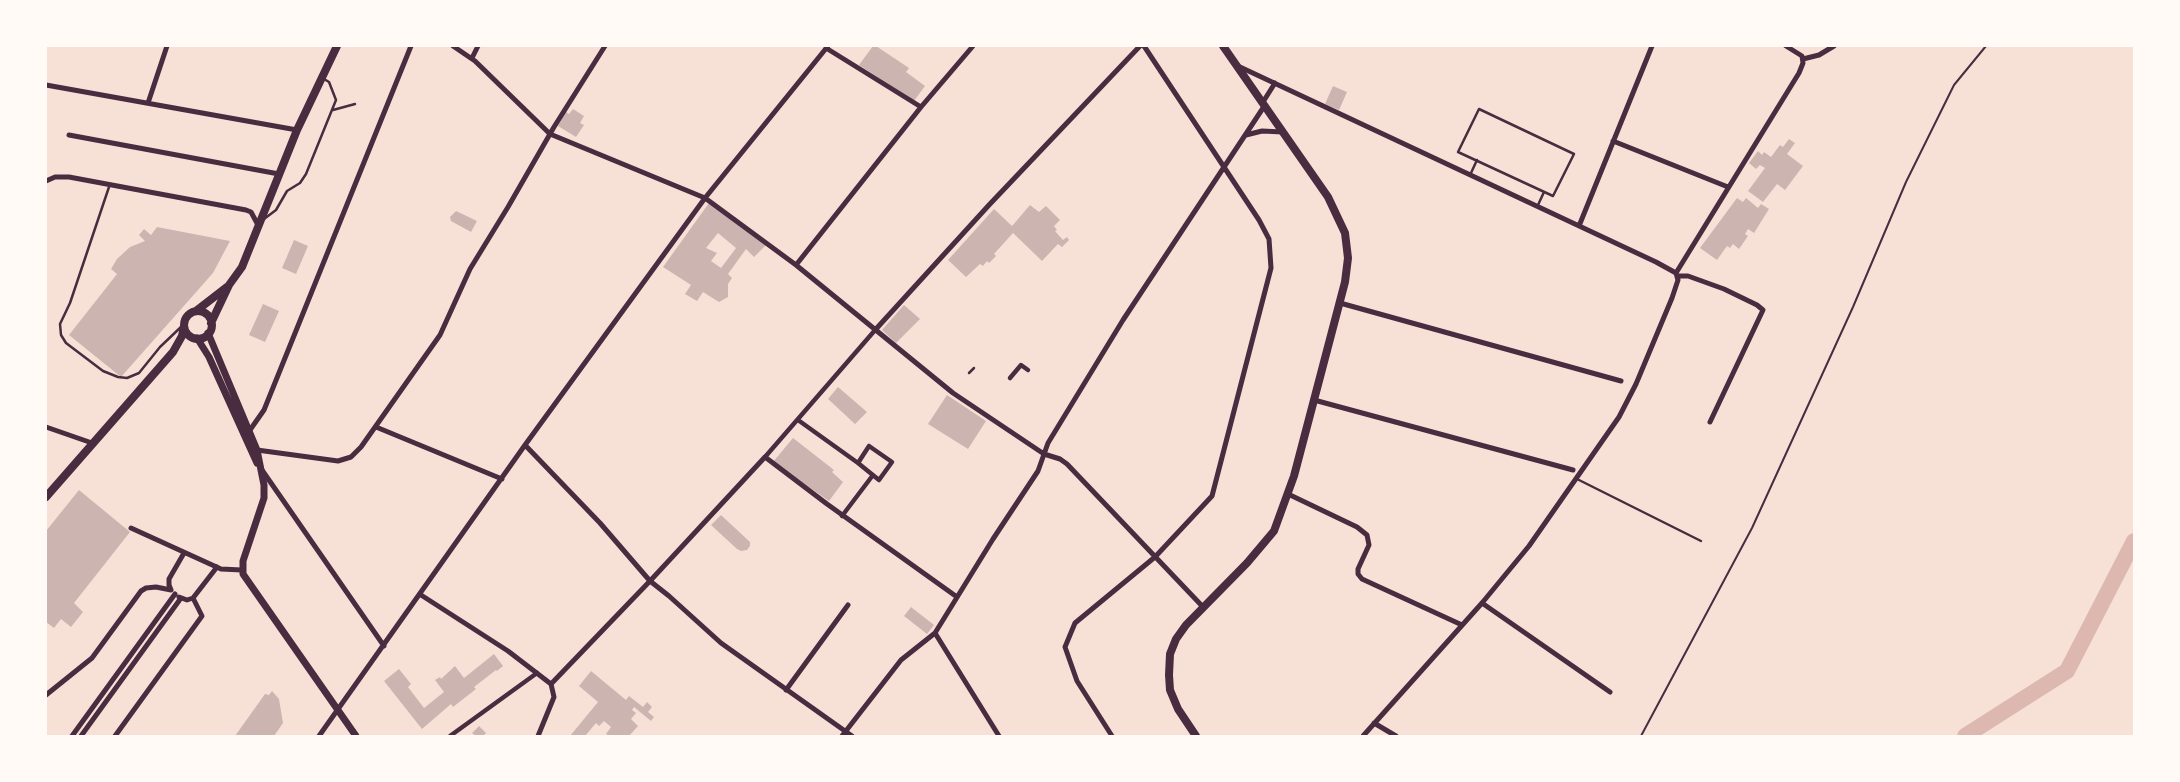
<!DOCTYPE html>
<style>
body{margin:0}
#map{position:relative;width:2180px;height:782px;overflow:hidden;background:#f7e1d7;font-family:Lato,sans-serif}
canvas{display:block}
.frame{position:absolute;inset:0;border:47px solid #fffaf5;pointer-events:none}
</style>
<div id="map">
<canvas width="2180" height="782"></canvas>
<div class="frame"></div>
</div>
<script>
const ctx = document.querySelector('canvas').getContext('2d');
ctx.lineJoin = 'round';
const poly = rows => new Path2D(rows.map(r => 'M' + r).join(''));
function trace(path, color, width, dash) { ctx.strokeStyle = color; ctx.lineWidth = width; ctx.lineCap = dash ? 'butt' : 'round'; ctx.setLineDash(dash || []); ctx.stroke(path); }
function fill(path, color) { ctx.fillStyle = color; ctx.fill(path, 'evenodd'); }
const river = poly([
 [1965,736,2067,671,2134,541]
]);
const building = poly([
 [873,46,876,46,909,68,906,72,925,86,914,101,859,65],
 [1333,86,1347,92,1339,110,1325,104],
 [573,109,584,116,580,123,584,125,576,137,558,126,566,112,569,114],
 [1789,139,1795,143,1787,154,1803,166,1785,190,1777,184,1763,202,1748,191,1765,168,1760,165,1756,169,1749,163,1758,151,1762,155,1764,152,1771,157,1780,145,1783,147],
 [1737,198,1743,202,1746,198,1758,208,1761,204,1769,209,1754,233,1748,229,1745,234,1748,236,1739,249,1733,244,1730,248,1727,246,1717,260,1700,248],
 [709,203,766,245,754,257,746,249,728,274,732,278,728,284,728,297,719,302,703,292,697,301,685,294,691,285,663,267],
 [718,233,736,248,721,268,711,261,717,253,706,248],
 [1030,205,1039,212,1046,206,1060,220,1054,226,1057,230,1055,231,1063,240,1067,237,1069,240,1062,247,1058,244,1042,261,1013,233,994,254,996,256,989,263,987,261,983,266,980,264,966,277,948,260,994,209,1012,226],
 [456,211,477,221,471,232,451,221,450,217],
 [157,227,230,241,213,273,121,377,69,335,117,274,111,269,117,259,130,247,145,241,139,235,144,229,151,235],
 [294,240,308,246,296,274,282,268],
 [263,304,279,311,265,342,249,335],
 [904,305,920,319,896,343,882,330],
 [838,387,867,412,855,424,828,399],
 [947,395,986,421,968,449,928,424],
 [793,438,834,470,832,472,843,482,829,501,773,462],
 [79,490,130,532,74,603,83,612,71,627,61,619,54,628,46,622,46,531],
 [721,515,750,542,750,546,747,550,741,551,737,549,711,525],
 [911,607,934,625,927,634,904,616],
 [494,654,503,666,497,671,496,670,474,687,476,689,453,707,451,704,422,729,384,681,399,669,411,684,408,687,424,708,444,692,435,680,440,677,441,679,455,666,464,678],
 [591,671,626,700,629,696,643,707,647,702,652,707,648,712,654,717,651,721,634,707,632,710,636,713,631,719,638,726,629,736,609,736,606,734,611,727,604,721,599,726,596,723,585,736,570,736,598,702,579,686],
 [272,691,279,699,283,723,274,736,235,736,265,694,269,695],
 [479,726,486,733,483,736,476,736,472,733]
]);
const path = poly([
 [1641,736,1752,528,1853,307,1906,182,1954,85,1986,46]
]);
const service = poly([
 [1479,109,1574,154,1553,196,1458,152,1479,109],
 [333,110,355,104],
 [1471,173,1477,160],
 [109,187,70,303,60,324,61,335,66,343,103,371,118,377,127,378,139,373,160,347,182,326],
 [1538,205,1544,192],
 [264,219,276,210,287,191,300,183,306,174,336,100,329,82,324,79],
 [969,373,974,368],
 [1577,479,1701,541]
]);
const pedestrian = poly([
 [1010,378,1021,365,1028,370],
 [798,420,858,463],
 [869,446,892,462,879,480,858,463,869,446],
 [765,457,876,329],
 [842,516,873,475],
 [450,736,537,673]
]);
const minor = poly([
 [453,46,475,61,550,134,705,198,796,265,953,393,1044,454,1060,459,1067,464,1204,608],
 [826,48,921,107],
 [472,58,478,46],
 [1803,59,1819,55,1834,46],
 [1240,67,1656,262,1676,273],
 [46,85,297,130],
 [1263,102,1275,83],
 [148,103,167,46],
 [69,135,279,174],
 [1246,135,1262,131,1283,132],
 [1613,141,1728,187],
 [46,181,55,177,69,177,246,210,251,212,258,225],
 [1579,226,1652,46],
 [796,265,921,107,973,46],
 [1676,273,1799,73,1803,63,1802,56,1786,46],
 [1677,276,1688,276,1724,289,1757,305,1763,310,1710,422],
 [1340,303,1621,381],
 [876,329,989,205,1140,46],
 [1314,400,1573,470],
 [46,427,92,443],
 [376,427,502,479],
 [250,430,264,410,411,46],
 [525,445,600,523,650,581,669,596,721,643,852,736],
 [257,450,338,461,351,457,361,447,440,335,470,269,508,207,554,127,605,46],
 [262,470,384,646],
 [1288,494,1357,527,1367,535,1369,545,1358,569,1358,574,1362,579,1462,625],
 [131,528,221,569,242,570],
 [171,590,169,585,169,579,184,553],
 [421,595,508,651,551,684],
 [179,597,187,600,193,598,217,567],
 [1482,603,1610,692],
 [935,633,999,736],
 [551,684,650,581,765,457,827,504,957,597],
 [786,690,848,605],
 [46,695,92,658,141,591,146,588,156,587,171,590],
 [1374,723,1396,736],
 [72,736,175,594],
 [81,736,181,598],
 [115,736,202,616,193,598],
 [319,736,525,445,705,198,828,46],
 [538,736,554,697,551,684],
 [842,736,901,660,935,633,993,539,1038,471,1048,443,1123,320,1265,105],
 [1112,736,1077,681,1065,647,1075,623,1155,557,1212,496,1271,268,1269,239,1259,220,1144,46],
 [1363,736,1482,603,1529,546,1619,417,1636,384,1672,298,1678,280,1676,273]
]);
const tertiary = poly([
 [208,333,257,450,264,485,264,498,243,561,243,574,356,736],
 [197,338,209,357,257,463]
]);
const secondary = poly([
 [196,311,227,287],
 '184 325a14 14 0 1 1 28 0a14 14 0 1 1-28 0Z',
 [211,323,229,285,242,267,297,130,337,46],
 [46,497,173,352,182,336,184,326],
 [1196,736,1178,709,1170,690,1169,675,1170,654,1176,639,1186,625,1247,563,1274,531,1294,476,1345,282,1348,258,1345,233,1328,197,1223,46]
]);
trace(river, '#dcb8b0', 16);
fill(building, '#ccb4b1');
trace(path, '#4a2c40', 2);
trace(service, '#4a2c40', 2.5);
trace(pedestrian, '#4a2c40', 4.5);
trace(minor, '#4a2c40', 5);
trace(tertiary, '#4a2c40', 7);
trace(secondary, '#4a2c40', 8);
</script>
